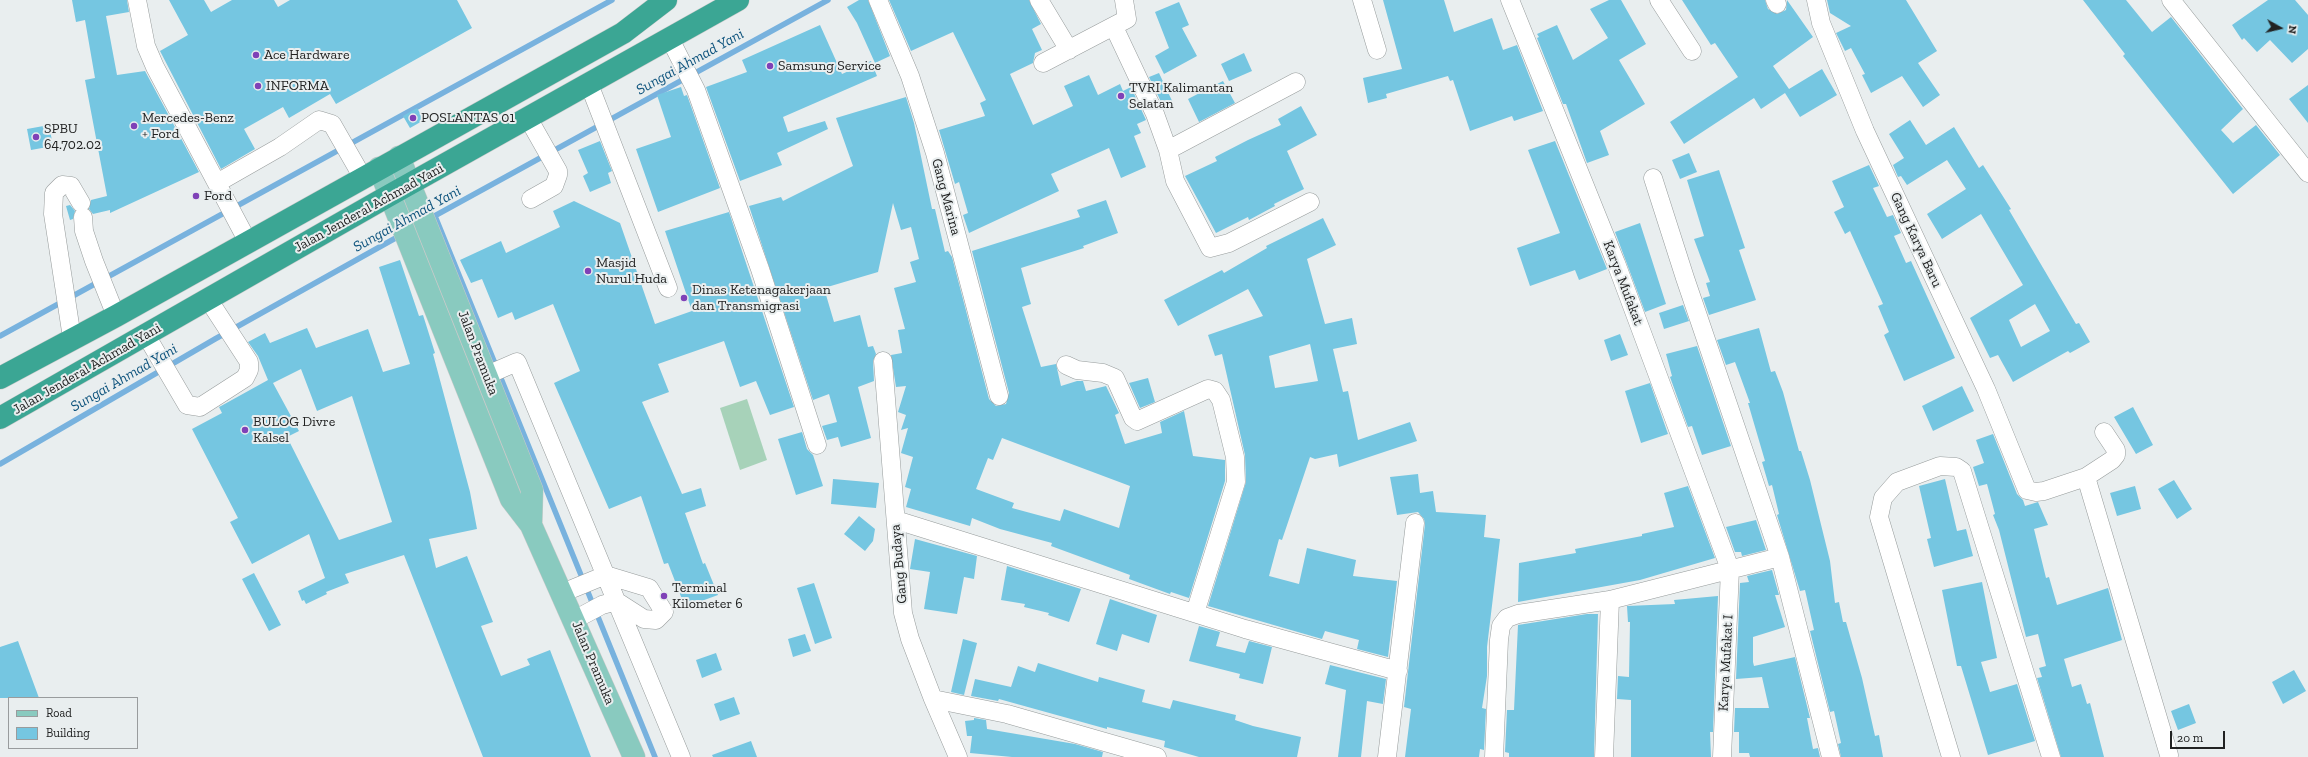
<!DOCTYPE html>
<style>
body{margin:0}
#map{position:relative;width:2308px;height:757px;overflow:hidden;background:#e9eeef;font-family:"Zilla Slab",serif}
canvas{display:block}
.legend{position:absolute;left:8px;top:697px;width:130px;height:52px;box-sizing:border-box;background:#e9eeef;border:1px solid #999c9d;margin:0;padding:5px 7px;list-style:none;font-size:12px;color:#212222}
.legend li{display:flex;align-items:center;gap:8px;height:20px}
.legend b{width:20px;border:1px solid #999c9d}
.north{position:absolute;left:2260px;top:8px;width:40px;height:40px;-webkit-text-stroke:3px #e9eeef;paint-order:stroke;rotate:98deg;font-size:11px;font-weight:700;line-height:16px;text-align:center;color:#212222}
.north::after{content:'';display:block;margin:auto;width:14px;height:18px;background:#212222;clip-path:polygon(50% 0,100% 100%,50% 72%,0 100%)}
.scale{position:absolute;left:2170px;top:731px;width:55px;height:18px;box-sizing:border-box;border:2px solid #212222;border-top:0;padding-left:5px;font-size:12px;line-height:14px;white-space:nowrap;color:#212222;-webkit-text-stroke:3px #e9eeef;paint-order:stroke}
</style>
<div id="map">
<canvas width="2308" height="757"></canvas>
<ul class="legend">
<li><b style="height:5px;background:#89cabf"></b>Road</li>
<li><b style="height:11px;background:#75c6e1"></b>Building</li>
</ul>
<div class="north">N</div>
<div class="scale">20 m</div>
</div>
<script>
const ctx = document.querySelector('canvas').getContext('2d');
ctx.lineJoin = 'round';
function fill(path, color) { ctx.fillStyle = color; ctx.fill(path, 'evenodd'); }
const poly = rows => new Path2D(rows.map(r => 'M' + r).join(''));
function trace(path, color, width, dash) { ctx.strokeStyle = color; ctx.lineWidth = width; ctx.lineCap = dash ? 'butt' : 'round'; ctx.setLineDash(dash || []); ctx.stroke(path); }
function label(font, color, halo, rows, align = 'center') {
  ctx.font = font + ' "Zilla Slab",serif'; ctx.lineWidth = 4; ctx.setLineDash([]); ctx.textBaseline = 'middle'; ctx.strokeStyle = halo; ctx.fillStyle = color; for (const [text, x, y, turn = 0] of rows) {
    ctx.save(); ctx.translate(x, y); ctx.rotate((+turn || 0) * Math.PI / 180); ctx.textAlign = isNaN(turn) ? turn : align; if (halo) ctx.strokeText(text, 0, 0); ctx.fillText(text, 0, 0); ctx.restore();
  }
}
const green = poly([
 [747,399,767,460,740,470,720,408]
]);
const stream = poly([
 [435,216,655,757],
 [429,219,828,0],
 [0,336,612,0],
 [0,464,215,339,401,235]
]);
const building = poly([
 [72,0,127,0,129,12,106,16,117,75,145,71,199,172,110,213,110,210,93,214,89,209,91,200,107,196,85,80,95,78,85,20,76,22],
 [169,0,204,0,211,12,232,0,274,0,278,7,290,0,457,0,472,28,336,104,330,94,289,118,283,107,244,129,255,149,221,169,160,51,188,35],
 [859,0,868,0,890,56,875,63,857,23,847,7],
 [889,0,1029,0,1041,24,1032,29,1042,50,1035,53,1033,63,1010,74,1033,125,1073,106,1064,86,1089,75,1098,95,1120,84,1123,91,1131,87,1146,120,1137,124,1141,133,1134,136,1146,167,1121,178,1109,148,1051,174,1059,191,969,233,963,215,968,213,959,182,955,184,939,130,985,116,980,103,986,100,953,32,911,51],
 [1383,0,1444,0,1454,32,1492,18,1503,50,1517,45,1543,111,1514,121,1512,116,1470,131,1453,80,1450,81,1448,76,1386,94,1387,98,1368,103,1363,78,1402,69],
 [1609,0,1621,0,1646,44,1619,60,1645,104,1600,131,1609,155,1587,163,1566,104,1563,104,1537,38,1539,37,1537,34,1557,25,1573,60,1608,38,1590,9],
 [1682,0,1765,0,1768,9,1777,14,1786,10,1787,0,1813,37,1773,66,1789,89,1822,69,1837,95,1800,117,1785,93,1761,109,1754,98,1684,144,1670,122,1738,77,1715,43,1711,45],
 [1827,0,1906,0,1937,51,1918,63,1940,95,1923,107,1902,76,1871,93,1862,75,1865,74,1851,48,1845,51,1836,33,1851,26,1830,13],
 [2083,0,2126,0,2152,32,2171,17,2243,109,2221,130,2233,143,2256,125,2280,155,2233,194,2123,56,2125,54],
 [2268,0,2295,0,2308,15,2308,49,2292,63,2270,40,2257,52,2244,38,2242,40,2232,25],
 [1179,2,1189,25,1182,28,1197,56,1164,74,1155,56,1169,48,1155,12],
 [820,25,842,74,871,61,877,76,783,117,788,132,825,121,828,129,777,153,782,165,740,181,706,87,747,72,742,60],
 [1244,53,1252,71,1229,81,1221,64],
 [1159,73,1174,105,1165,110,1149,77],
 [1223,81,1235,103,1199,122,1188,99],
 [2308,85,2308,123,2289,99],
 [681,87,684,96,687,95,720,188,658,212,636,149,671,137,657,95],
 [906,97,914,123,932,209,935,209,945,252,948,251,952,257,989,399,996,406,1006,404,1009,393,972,251,1080,217,1077,210,1106,200,1118,233,1083,246,1084,248,1021,268,1031,304,1022,307,1041,367,1056,364,1061,386,1077,381,1083,381,1086,391,1106,386,1119,413,1115,415,1125,444,1162,433,1160,422,1184,411,1193,456,1225,460,1225,481,1189,598,1171,592,1170,594,1129,579,1130,575,1051,546,1052,543,1000,529,972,518,970,526,906,507,911,489,905,487,913,457,901,453,908,428,901,430,906,415,898,412,906,386,896,387,891,355,902,353,898,330,905,329,894,288,916,282,910,262,919,259,911,227,901,230,893,203,878,272,824,288,834,322,860,315,868,347,873,346,876,354,873,361,874,381,858,387,871,438,841,447,838,437,827,440,822,426,837,422,829,394,813,400,749,206,781,197,783,201,853,166,836,118],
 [1002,438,1130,486,1119,528,1064,509,1060,521,1012,508,1014,503,976,489,988,458,993,460],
 [1301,106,1317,135,1287,151,1304,189,1274,204,1275,206,1249,220,1248,217,1216,233,1185,176,1217,161,1215,157,1248,140,1281,125,1278,119],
 [417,108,424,120,410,128,403,116],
 [1910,120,1926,145,1954,127,1979,168,1983,165,2011,209,2009,210,2076,324,2079,323,2090,342,2070,353,2068,351,2013,382,1998,355,1990,358,1970,318,2023,285,1981,214,1942,239,1927,214,1966,189,1947,160,1907,185,1901,176,1898,177,1893,165,1904,158,1889,134],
 [2035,304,2050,331,2021,347,2009,320],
 [49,125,53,146,31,150,27,129],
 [600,141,612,171,608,173,611,183,590,192,583,176,588,173,578,150],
 [1555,141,1607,269,1579,280,1575,270,1530,286,1517,248,1560,233,1528,150],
 [1689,153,1697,172,1680,179,1672,160],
 [1869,165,1879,186,1873,188,1887,217,1893,215,1901,233,1894,236,1906,263,1911,261,1955,358,1904,381,1884,335,1889,332,1878,306,1883,304,1850,231,1845,234,1834,212,1844,207,1832,181],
 [1719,170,1745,248,1739,250,1756,300,1709,315,1703,298,1710,296,1706,283,1710,282,1694,239,1704,236,1687,180],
 [574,201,620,223,655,324,692,311,665,231,729,212,794,407,770,415,756,381,740,387,724,341,658,364,669,392,642,402,682,494,701,488,706,506,685,513,703,564,705,563,718,595,685,607,668,563,664,564,641,496,609,509,554,383,580,371,553,304,515,320,512,312,498,318,482,279,471,283,460,260,501,241,506,253,560,227,553,211],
 [70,205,75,211,73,219,70,220,66,206],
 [1323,218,1336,245,1307,259,1325,324,1352,318,1357,344,1333,349,1343,392,1348,391,1358,440,1410,422,1417,441,1339,467,1337,454,1315,459,1310,457,1282,540,1279,539,1269,576,1299,584,1307,548,1356,560,1353,576,1397,581,1388,657,1357,649,1359,640,1325,631,1322,639,1208,606,1246,482,1245,455,1222,354,1215,356,1208,335,1263,316,1248,289,1178,326,1164,300,1222,270,1224,273,1267,248,1266,246],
 [1310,344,1318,381,1275,388,1269,356],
 [1640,223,1666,304,1645,312,1615,232],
 [400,260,419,316,423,315,435,353,433,354,470,492,477,529,429,539,436,568,467,556,493,622,481,626,501,676,530,665,527,659,550,650,591,757,483,757,404,555,345,574,349,583,326,592,327,594,306,604,304,600,302,601,298,591,325,578,309,534,252,564,230,522,238,518,192,429,222,413,219,407,221,406,268,380,258,356,248,342,265,333,270,343,307,328,316,348,368,329,383,372,410,364,379,267],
 [301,369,317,411,352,396,392,522,339,540,287,437,299,431,273,383],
 [1683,305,1689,321,1664,329,1659,313],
 [1759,328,1771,372,1775,371,1783,392,1799,451,1801,451,1810,480,1830,561,1835,603,1839,602,1843,622,1846,622,1862,678,1875,736,1879,735,1883,757,1841,757,1838,744,1841,743,1834,711,1830,712,1810,631,1814,630,1805,590,1800,591,1777,515,1779,514,1772,485,1769,486,1762,462,1765,461,1748,403,1750,403,1735,362,1726,365,1717,340],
 [1620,334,1628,355,1611,361,1604,340],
 [1697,346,1731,446,1702,455,1694,432,1692,426,1688,427,1670,377,1672,376,1666,354],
 [1148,378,1155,402,1140,408,1129,383],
 [1650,383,1668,434,1641,443,1625,391],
 [1962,386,1974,411,1933,431,1922,406],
 [2133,407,2153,445,2136,454,2114,417],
 [802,432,807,449,813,455,823,486,796,495,778,439],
 [1993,434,2017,494,2023,500,2025,506,2038,502,2048,525,2034,529,2046,578,2049,577,2057,605,2108,588,2122,640,2064,659,2072,687,2081,684,2087,704,2090,703,2104,757,2061,757,2037,678,2042,677,2039,668,2046,666,2038,634,2026,637,1999,530,1993,515,1995,514,1987,484,1979,486,1973,467,1984,463,1976,440],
 [1418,474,1420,493,1433,491,1436,512,1486,515,1484,537,1500,539,1487,647,1487,676,1482,708,1486,709,1484,750,1480,749,1479,757,1405,757,1411,709,1404,707,1425,524,1424,519,1418,512,1397,515,1390,477],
 [833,479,879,483,876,508,831,504],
 [1945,479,1957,531,1966,529,1973,556,1934,567,1927,539,1931,538,1919,486],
 [2174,480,2192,509,2177,519,2158,489],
 [1688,486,1715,558,1640,580,1518,602,1519,563,1576,553,1575,549,1642,536,1642,534,1674,527,1664,493],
 [2135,486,2141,509,2117,516,2110,493],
 [859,516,875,529,873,541,865,551,844,534],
 [1756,520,1766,550,1742,556,1741,552,1735,552,1726,527],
 [915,539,977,556,974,579,964,577,957,614,924,609,930,572,910,569],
 [1007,566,1081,589,1069,622,1048,615,1049,613,1024,607,1025,604,1001,600],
 [1772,570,1779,595,1775,595,1785,627,1753,637,1753,662,1754,666,1795,657,1810,718,1807,718,1813,749,1818,748,1820,757,1750,757,1749,753,1739,753,1739,732,1734,732,1735,708,1769,708,1762,677,1736,679,1740,583,1749,582,1747,576],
 [254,573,281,625,269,631,242,579],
 [1982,582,1997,658,1981,662,1990,692,2017,684,2035,741,1988,755,1961,666,1957,666,1942,590],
 [814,583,832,638,815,644,797,588],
 [1718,596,1713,732,1710,732,1711,757,1631,757,1631,700,1617,699,1618,676,1629,677,1630,622,1628,622,1627,606,1675,604,1674,600],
 [1110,599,1157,615,1149,643,1122,634,1117,651,1096,644],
 [1587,614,1598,614,1594,757,1509,757,1509,753,1505,752,1507,710,1514,710,1518,625],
 [1199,626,1220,632,1216,646,1245,653,1249,641,1272,647,1263,684,1239,678,1240,674,1189,661],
 [805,634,811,651,793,657,788,639],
 [963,639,977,643,964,695,951,692],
 [18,641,39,698,0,698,0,647],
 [716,653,722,670,702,678,696,660],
 [1038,663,1098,682,1099,677,1145,690,1142,702,1170,709,1173,700,1236,715,1235,720,1253,726,1301,737,1297,757,1199,757,1164,747,1165,741,1107,727,1107,729,999,699,998,701,971,696,975,679,1011,687,1018,666,1035,672],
 [1330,665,1386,679,1383,704,1367,701,1361,757,1338,757,1346,690,1325,684],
 [2294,670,2306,691,2283,704,2272,682],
 [734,697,740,714,720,721,714,704],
 [2189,704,2196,723,2178,730,2171,711],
 [974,718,986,720,987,729,1075,744,1103,752,1102,757,1012,757,970,753,972,736,967,736,965,721,974,720],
 [751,741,757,757,713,757,712,755]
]);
const minor = poly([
 [137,0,146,46,155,67,248,242],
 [878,0,910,76,935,153,999,396],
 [1039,0,1069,50],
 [1362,0,1377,50],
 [1510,0,1616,263,1730,569,1722,757],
 [1659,0,1692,51],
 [1775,0,1777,4],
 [1816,0,1821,23,1865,131,1986,389,2027,490,2036,492,2044,491,2086,477,2112,460,2116,455,2116,450,2104,432],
 [2171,0,2308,173],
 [1114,27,1155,114,1168,150,1175,181,1210,248,1229,243,1310,202],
 [670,39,696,90,760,269,817,445],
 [1043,63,1127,19,1124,0],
 [589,84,668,288],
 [528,118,558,171,558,175,554,186,531,199],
 [1168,150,1296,82],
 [1653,178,1685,278,1780,557,1831,757],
 [217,183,280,147,319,120,332,124,363,178],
 [83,217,84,231,94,261,116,316],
 [146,335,187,405,200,407,245,378,249,370,249,362,208,299],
 [72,338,53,214,54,193,62,185,71,186,81,203],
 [883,361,903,613,910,639,933,699,958,757],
 [1066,365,1077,370,1103,373,1115,378,1133,418,1137,421,1208,389,1215,391,1221,400,1235,457,1236,482,1195,613],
 [487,375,517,362,681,757],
 [2086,477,2169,755],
 [896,520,1245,629,1398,671],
 [562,593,606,575,649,588,664,612,656,620,644,619,616,601,602,605,574,620],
 [933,699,1007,714,1157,757],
 [1387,757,1415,523],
 [1494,757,1499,640,1501,626,1507,618,1518,614,1610,600,1780,557],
 [1604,757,1610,600],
 [1951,757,1879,517,1883,498,1897,482,1940,466,1956,467,1962,471,2051,757]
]);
const major = poly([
 [399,157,532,490,531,525],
 [379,168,511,499,531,525,634,757]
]);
const highway = poly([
 [0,378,116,316,623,33,666,0],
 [0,418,390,195,738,0]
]);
const markers = [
 [256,55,4,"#7f41b7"],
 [770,66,4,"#7f41b7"],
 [258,86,4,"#7f41b7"],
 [1121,96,4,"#7f41b7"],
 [413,118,4,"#7f41b7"],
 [134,126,4,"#7f41b7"],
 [36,137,4,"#7f41b7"],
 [196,196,4,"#7f41b7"],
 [588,271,4,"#7f41b7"],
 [684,298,4,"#7f41b7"],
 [245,430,4,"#7f41b7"],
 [664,596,4,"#7f41b7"]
];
const poiNames = [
 ["Ace Hardware",264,55],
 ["Samsung Service",778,66],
 ["INFORMA",266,86],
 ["TVRI Kalimantan",1129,88],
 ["Selatan",1129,104],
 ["Mercedes-Benz",142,118],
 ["+ Ford",142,134],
 ["POSLANTAS 01",421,118],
 ["SPBU",44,129],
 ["64.702.02",44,145],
 ["Ford",204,196],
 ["Masjid",596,263],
 ["Nurul Huda",596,279],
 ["Dinas Ketenagakerjaan",692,290],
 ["dan Transmigrasi",692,306],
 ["BULOG Divre",253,422],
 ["Kalsel",253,438],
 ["Terminal",672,588],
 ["Kilometer 6",672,604]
];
const streetNames = [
 ["Gang Marina",946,197,75],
 ["Jalan Jenderal Achmad Yani",369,208,-29],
 ["Gang Karya Baru",1916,240,65],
 ["Karya Mufakat",1623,283,69],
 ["Jalan Pramuka",478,353,69],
 ["Jalan Jenderal Achmad Yani",87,369,-30],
 ["Gang Budaya",899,564,-95],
 ["Jalan Pramuka",593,663,67],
 ["Karya Mufakat I",1726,663,-87]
];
const waterNames = [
 ["Sungai Ahmad Yani",690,62,-29],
 ["Sungai Ahmad Yani",407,219,-29],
 ["Sungai Ahmad Yani",124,378,-30]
];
fill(green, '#a7d2b9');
trace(stream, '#78b2de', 5.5);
fill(building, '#75c6e1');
trace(minor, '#979c9c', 19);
trace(major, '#cacaca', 23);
trace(highway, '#cacaca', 23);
trace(minor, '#fff', 18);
trace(major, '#89cabf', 22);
trace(highway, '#3ba694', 22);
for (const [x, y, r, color] of markers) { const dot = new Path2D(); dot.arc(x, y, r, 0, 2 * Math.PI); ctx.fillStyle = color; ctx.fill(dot); trace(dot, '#e9eeef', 1.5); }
label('14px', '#212222', '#e9eeef', poiNames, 'left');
label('14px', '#212222', '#e9eeef', streetNames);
label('italic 15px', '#0c527c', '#e9eeef', waterNames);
</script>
